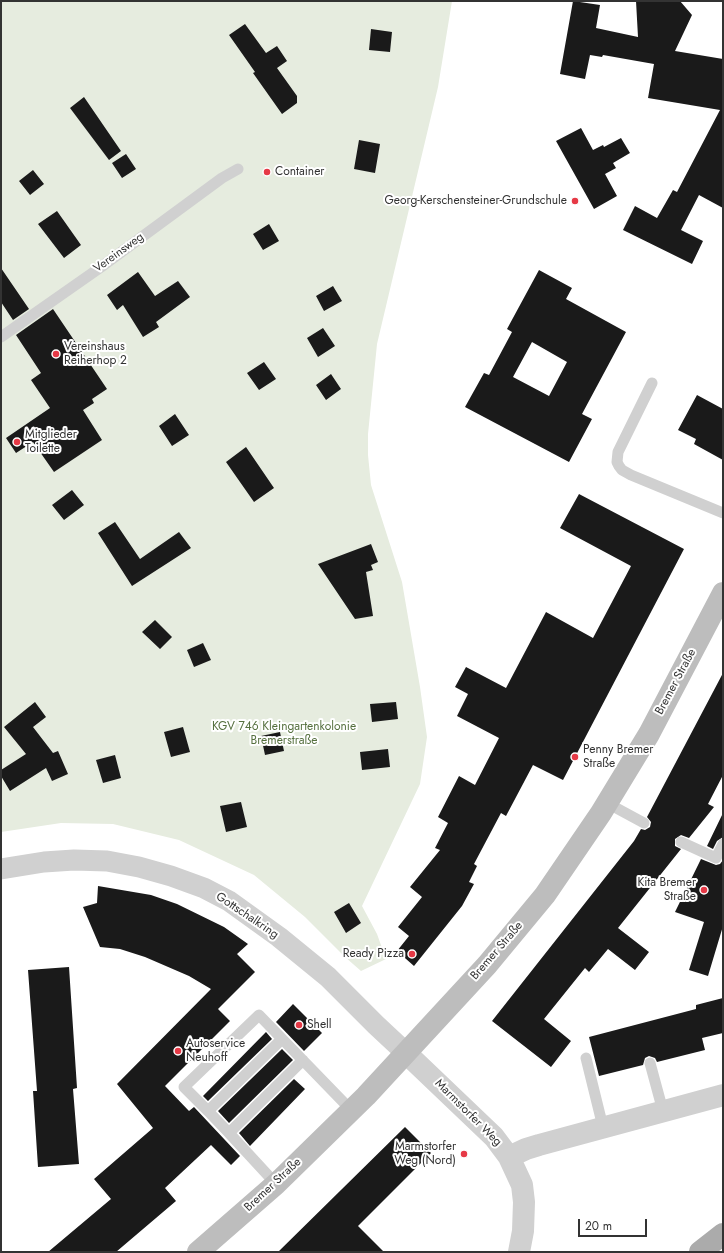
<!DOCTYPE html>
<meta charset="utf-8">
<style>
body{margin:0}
#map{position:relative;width:724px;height:1253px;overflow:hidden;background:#fff;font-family:Jost,sans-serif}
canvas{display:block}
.frame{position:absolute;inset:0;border:2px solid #333;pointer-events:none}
.scale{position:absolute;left:578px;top:1219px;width:69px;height:18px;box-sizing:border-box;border:2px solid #333;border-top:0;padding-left:5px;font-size:12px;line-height:14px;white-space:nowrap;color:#333;-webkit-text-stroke:3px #fff;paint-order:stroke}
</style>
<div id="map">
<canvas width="724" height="1253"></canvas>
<div class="frame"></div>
<div class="scale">20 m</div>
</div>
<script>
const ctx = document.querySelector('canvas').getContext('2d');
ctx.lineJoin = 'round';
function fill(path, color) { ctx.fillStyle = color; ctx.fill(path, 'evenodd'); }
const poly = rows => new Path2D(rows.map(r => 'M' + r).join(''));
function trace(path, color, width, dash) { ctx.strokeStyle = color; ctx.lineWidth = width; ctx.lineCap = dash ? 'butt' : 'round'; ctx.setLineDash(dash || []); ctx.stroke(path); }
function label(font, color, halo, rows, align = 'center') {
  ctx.font = font + ' Jost,sans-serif'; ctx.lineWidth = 4; ctx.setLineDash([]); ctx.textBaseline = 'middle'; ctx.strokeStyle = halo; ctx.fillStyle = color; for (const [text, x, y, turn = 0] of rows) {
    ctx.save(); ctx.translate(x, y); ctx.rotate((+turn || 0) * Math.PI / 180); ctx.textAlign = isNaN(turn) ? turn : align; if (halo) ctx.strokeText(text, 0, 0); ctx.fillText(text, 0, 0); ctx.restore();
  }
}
const green = poly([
 [1,1,452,1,438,87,377,344,368,434,368,455,371,485,402,582,420,687,427,737,420,784,362,906,377,934,386,959,361,971,345,957,305,917,254,875,179,840,113,824,61,823,1,832]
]);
const building = poly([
 [573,1,600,5,596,28,638,37,636,1,680,1,692,15,675,51,723,59,723,208,699,195,681,230,703,241,692,264,623,230,635,206,657,218,673,190,677,192,720,110,648,98,654,64,603,55,602,57,590,55,585,79,560,74],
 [245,24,266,53,277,46,287,61,277,68,297,96,297,103,282,114,253,73,255,72,229,35],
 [371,29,392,32,390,52,369,50],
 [84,97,121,151,109,160,70,108],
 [581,128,593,150,603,145,604,147,621,138,630,153,613,163,616,168,605,174,617,196,594,209,556,141],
 [359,140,380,144,375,173,354,169],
 [126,154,136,169,122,178,112,163],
 [33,170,44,184,30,195,19,181],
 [57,211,81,245,64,258,38,224],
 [269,224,279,241,263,250,253,234],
 [1,268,29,309,13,320,1,302],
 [539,270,572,288,566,299,626,332,582,414,592,419,569,462,465,407,484,373,489,375,512,332,507,329],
 [532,342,567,362,549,396,513,377],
 [138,272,155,296,178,281,190,297,156,322,159,327,143,337,123,305,117,310,107,295],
 [333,286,342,301,324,311,316,296],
 [53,309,107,389,92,399,94,403,83,410,102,440,54,472,33,442,16,453,6,438,50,408,31,380,41,373,16,335],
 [323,328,335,346,318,357,307,338],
 [264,362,276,379,259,390,247,373],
 [331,374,341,389,326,400,316,385],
 [697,395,723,409,723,460,694,444,696,439,678,430],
 [175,414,189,435,172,446,159,426],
 [246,447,274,488,254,502,226,462],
 [72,490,84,505,64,520,52,505],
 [579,494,684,549,563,780,533,765,506,816,501,813,474,864,477,866,469,882,474,884,462,906,414,966,397,951,409,936,398,927,422,897,410,887,440,850,435,848,448,823,438,817,459,776,475,785,499,738,457,716,468,694,455,687,466,667,506,688,546,612,593,638,631,566,560,528],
 [115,522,140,559,179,532,191,548,132,586,98,533],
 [371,544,378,562,371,565,373,570,366,572,373,616,355,619,318,564],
 [155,620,172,637,160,649,142,632],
 [203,643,211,660,194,667,187,650],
 [723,673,723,775,708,804,714,807,689,838,681,835,675,839,675,846,681,849,618,928,649,952,635,970,608,949,589,972,585,968,544,1019,571,1041,551,1067,492,1021,634,841,641,829,645,830,650,827,651,822,647,817],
 [35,702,46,717,33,727,53,753,58,751,68,774,52,781,46,768,10,791,1,776,1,770,26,754,4,727],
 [396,702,398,719,372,722,370,704],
 [183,727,190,752,171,757,164,732],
 [280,732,284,751,265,755,261,736],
 [388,749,390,767,362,770,360,752],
 [115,755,121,778,103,783,96,760],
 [241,802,247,827,226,832,220,806],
 [723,813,723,837,717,841,713,849,707,846],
 [701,859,716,865,720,864,723,860,723,926,708,976,689,970,704,922,675,912],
 [98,886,151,895,177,904,224,927,248,944,237,954,255,972,218,1009,230,1021,165,1086,189,1111,194,1107,240,1156,231,1165,211,1145,165,1188,176,1201,116,1252,48,1252,111,1199,94,1179,153,1128,117,1084,211,989,189,976,145,957,120,949,100,947,83,907,97,903],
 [349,903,361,923,346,933,334,912],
 [69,967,77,1088,73,1089,79,1164,38,1167,33,1091,37,1091,28,970],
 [723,998,723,1033,702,1038,705,1050,657,1062,655,1058,649,1056,645,1058,643,1065,599,1076,589,1037,696,1009,696,1005],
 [293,1004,322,1033,304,1051,276,1022],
 [266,1032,272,1039,208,1101,203,1096],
 [282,1049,293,1060,229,1123,218,1111],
 [294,1079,305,1089,250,1146,239,1133],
 [405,1127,431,1153,358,1226,384,1252,278,1252]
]);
const service = poly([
 [1,337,101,267,222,178,238,169],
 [652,383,618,452,617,462,619,466,622,470,631,475,723,513],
 [607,803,644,823],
 [681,842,716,858,723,844],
 [586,1058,603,1127],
 [650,1063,663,1111],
 [208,1111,184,1087,259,1015,352,1111],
 [229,1133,208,1111,282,1039],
 [276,1184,229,1133,303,1060]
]);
const minor = poly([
 [1,869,44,862,74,860,107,861,139,867,171,876,204,888,229,901,279,937,328,977,376,1025,406,1053]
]);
const tertiary = poly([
 [406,1053,494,1137,509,1157,522,1185,524,1202,523,1231,519,1252],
 [509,1157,526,1149,539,1145,723,1095]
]);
const secondary = poly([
 [198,1252,276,1184,366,1096,487,965,545,895,601,813,649,734,723,593]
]);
const primary = poly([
 [700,1252,723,1234]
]);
const markers = [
 [267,172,4,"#e63946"],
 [575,201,4,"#e63946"],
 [56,354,4,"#e63946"],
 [17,442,4,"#e63946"],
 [575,757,4,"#e63946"],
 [704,890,4,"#e63946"],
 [412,954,4,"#e63946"],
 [299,1025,4,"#e63946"],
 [178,1051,4,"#e63946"],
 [464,1154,4,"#e63946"]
];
const poiNames = [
 ["Container",275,172],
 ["Georg-Kerschensteiner-Grundschule",567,201,"right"],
 ["Vereinshaus",64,347],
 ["Reiherhop 2",64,361],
 ["Mitglieder",25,435],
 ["Toilette",25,449],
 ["Penny Bremer",583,750],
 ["Straße",583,764],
 ["Kita Bremer",696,883,"right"],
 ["Straße",696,897,"right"],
 ["Ready Pizza",404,954,"right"],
 ["Shell",307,1025],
 ["Autoservice",186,1044],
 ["Neuhoff",186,1058],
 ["Marmstorfer",456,1147,"right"],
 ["Weg (Nord)",456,1161,"right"]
];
const streetNames = [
 ["Vereinsweg",119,253,-36],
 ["Bremer Straße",676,682,-62],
 ["Gottschalkring",247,916,34],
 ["Bremer Straße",497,951,-49],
 ["Marmstorfer Weg",468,1113,45],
 ["Bremer Straße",273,1185,-43]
];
const parkNames = [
 ["KGV 746 Kleingartenkolonie",284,727],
 ["Bremerstraße",284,741]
];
fill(green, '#e6ecdf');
fill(building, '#1a1a1a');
trace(service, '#d0d0d0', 11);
trace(minor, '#d0d0d0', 21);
trace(tertiary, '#d0d0d0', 22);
trace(secondary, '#bdbdbd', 22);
trace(primary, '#ababab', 22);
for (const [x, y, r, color] of markers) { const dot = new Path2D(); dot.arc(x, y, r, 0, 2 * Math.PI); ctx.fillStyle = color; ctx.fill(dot); trace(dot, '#fff', 1.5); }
label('12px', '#333', '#fff', poiNames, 'left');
label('12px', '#333', '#fff', streetNames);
label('12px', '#56703f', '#fff', parkNames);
</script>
